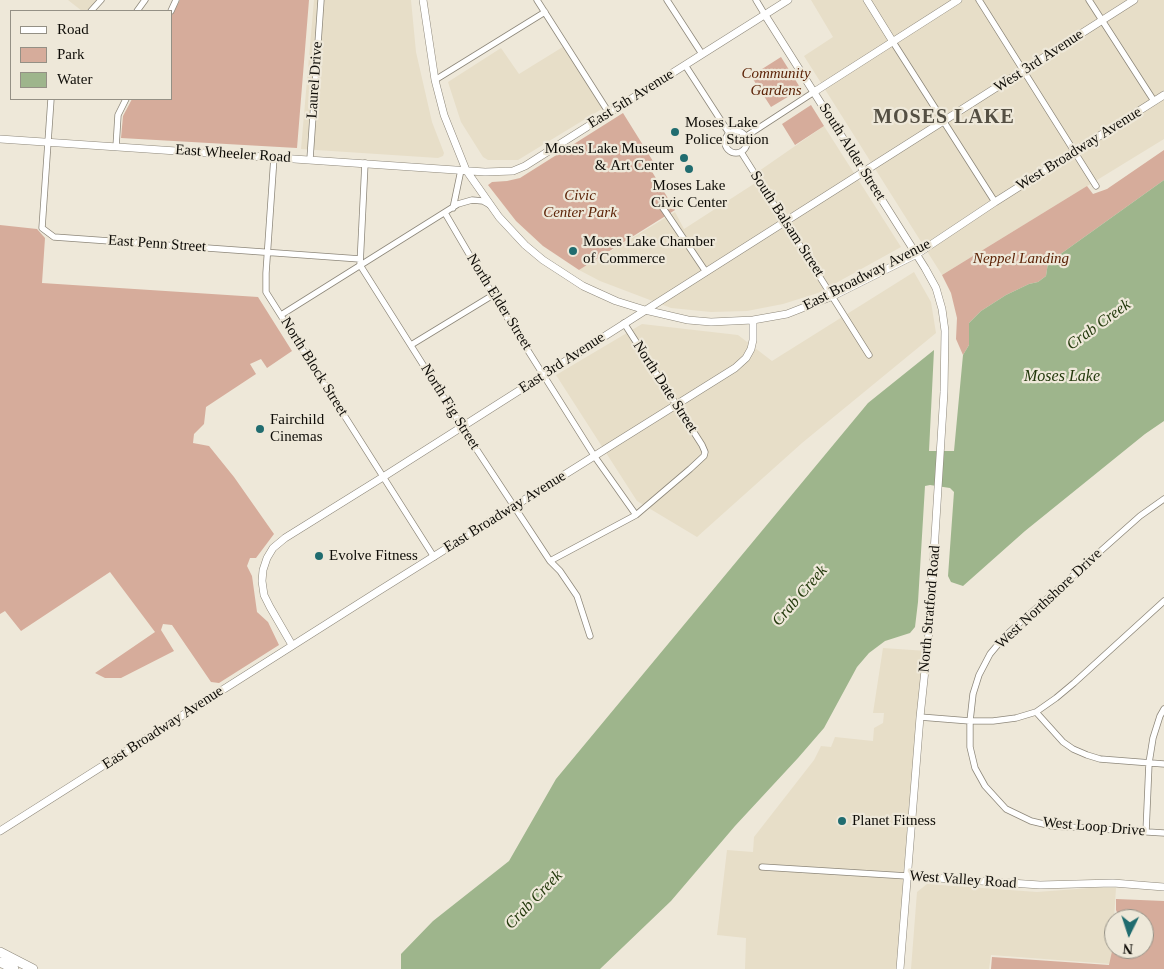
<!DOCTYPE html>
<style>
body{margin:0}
#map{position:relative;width:1164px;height:969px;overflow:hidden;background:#eee8d9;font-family:Georgia,serif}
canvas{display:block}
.legend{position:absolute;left:10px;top:10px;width:162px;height:90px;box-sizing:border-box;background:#eee8d9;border:1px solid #949085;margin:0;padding:6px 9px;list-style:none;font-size:15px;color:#0e0c07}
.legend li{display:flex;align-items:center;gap:10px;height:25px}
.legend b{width:25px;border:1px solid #949085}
.north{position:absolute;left:1104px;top:909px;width:50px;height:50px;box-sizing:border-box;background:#eee8d9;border:1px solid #949085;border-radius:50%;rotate:184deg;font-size:14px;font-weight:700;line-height:20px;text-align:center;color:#0e0c07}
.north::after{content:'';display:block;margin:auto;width:18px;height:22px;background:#206c6f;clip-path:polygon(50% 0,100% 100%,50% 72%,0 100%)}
</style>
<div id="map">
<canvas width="1164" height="969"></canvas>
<ul class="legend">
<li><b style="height:6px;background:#fff"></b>Road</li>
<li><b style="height:14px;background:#d6ac9b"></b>Park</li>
<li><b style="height:14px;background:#9eb58c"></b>Water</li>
</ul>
<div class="north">N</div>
</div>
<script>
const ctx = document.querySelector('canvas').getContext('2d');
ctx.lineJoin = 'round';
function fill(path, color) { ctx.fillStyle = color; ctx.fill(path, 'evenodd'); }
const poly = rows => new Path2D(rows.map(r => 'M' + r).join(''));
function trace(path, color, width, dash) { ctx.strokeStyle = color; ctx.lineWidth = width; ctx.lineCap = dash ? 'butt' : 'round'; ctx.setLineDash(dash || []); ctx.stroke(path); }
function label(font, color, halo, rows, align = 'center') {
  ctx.font = font + ' Georgia,serif'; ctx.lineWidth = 4.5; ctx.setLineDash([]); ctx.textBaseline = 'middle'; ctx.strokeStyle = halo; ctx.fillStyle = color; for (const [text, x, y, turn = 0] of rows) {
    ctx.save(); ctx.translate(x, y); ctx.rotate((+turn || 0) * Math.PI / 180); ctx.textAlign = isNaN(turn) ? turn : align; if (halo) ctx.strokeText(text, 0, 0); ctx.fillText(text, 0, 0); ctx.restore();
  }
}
const built = poly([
 [68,0,97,0,88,11,82,11],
 [314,0,411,0,416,52,432,122,444,153,443,156,438,158,301,149],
 [811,0,1164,0,1164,139,942,275,804,56,833,37],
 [566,45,605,107,518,160,488,160,483,157,461,122,448,82,501,48,519,74],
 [824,126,901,247,818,293,783,304,747,311,711,312,671,308,600,281,579,270,675,212,684,229,763,178,759,171],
 [914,272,931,302,936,333,802,443,697,537,637,501,556,375,642,324,738,335,772,361],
 [883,648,927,651,900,969,745,969,746,938,717,935,727,850,753,852,754,837,814,760,821,746,831,747,835,737,873,741,874,728,883,723,884,713,873,713],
 [927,884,1037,892,1090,888,1116,888,1111,964,991,955,989,969,911,969,917,892]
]);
const green = poly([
 [180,0,309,0,297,148,121,138,123,116,132,99,171,99,171,17],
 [781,57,801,89,771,107,751,76],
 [811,105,824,126,795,145,782,124],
 [623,113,656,166,651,170,675,210,579,270,543,246,516,221,488,185,492,182,507,181,520,178],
 [1164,150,1164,180,1048,263,1046,276,1038,282,1029,284,1006,295,981,311,969,323,969,345,963,355,956,339,957,318,951,293,942,275,1087,186,1093,194,1107,189],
 [0,225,37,229,45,238,42,283,258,297,292,351,267,368,261,359,250,364,256,374,206,407,204,424,194,434,193,443,209,446,234,477,274,534,256,558,250,558,247,566,252,576,257,612,268,622,279,645,219,683,211,682,172,625,163,624,161,630,174,651,121,678,105,678,95,673,155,632,110,572,21,631,5,611,0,614],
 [1116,899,1164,901,1164,969,991,969,992,957,1109,965,1114,942,1114,949,1144,949,1144,919,1120,919,1116,910]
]);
const water = poly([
 [1164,180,1164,421,1145,434,1025,531,963,586,951,582,948,576,954,492,950,488,930,485,925,486,918,602,915,627,910,633,885,641,869,653,857,667,824,728,798,758,735,826,671,901,600,969,401,969,401,954,433,921,509,861,556,779,868,403,934,350,929,451,954,451,963,355,969,345,969,323,981,311,1006,295,1029,284,1038,282,1046,276,1048,263]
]);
const minor = poly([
 [537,0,609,113],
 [667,0,702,54],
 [756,0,765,15],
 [979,0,1096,186],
 [1089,0,1154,101],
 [91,11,101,0],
 [137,11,145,0],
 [171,11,176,0],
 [893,42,995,202],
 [685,65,729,133],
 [435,80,545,12],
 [51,99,42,228,54,237,360,259],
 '725 142a11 11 0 1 1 22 0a11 11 0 1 1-22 0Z',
 [745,137,814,92],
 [116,147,118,115,126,99],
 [741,152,869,355],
 [274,157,266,273,266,292,434,557],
 [310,159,321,0],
 [365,163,360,265,475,447,550,561,560,571,577,596,590,636],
 [661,205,706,272],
 [453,208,461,170],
 [445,213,493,295,595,457,636,515],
 [281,315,458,204,472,200,483,201,490,205],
 [411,345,493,295],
 [1164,499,1140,516,1005,636,990,654,979,675,973,694,970,721,970,747,975,768,985,786,1006,809,1031,821,1052,826,1164,833],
 [550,561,636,515,690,469,704,456,705,452,702,445,624,323],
 [1036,712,1063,742,1073,749,1087,755,1100,759,1164,764],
 [920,717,970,721,993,721,1016,718,1036,712,1056,698,1074,683,1164,601],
 [1146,832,1149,763,1153,738,1160,716,1164,709],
 [762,867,907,876]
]);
const major = poly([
 [423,0,435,80,444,115,466,170,499,217,525,245,543,260,583,286,616,301,645,310,688,320,711,322,753,320,787,314,833,296,917,254,995,202,1164,95],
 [867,0,893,42],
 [765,15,925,268,936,288,942,309,945,331,944,392,929,632,920,717,900,969],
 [814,92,958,0],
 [0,139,485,172,513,171,525,166,788,0],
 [292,645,270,607,264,595,262,581,263,570,267,558,273,548,285,538,383,477,1134,0],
 [0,831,377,592,735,368,746,358,751,349,753,340,753,320],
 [907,876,1040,885,1113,883,1164,887]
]);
const highway = poly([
 [0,952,33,969],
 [0,962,14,969]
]);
const markers = [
 [675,132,5,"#206c6f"],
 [684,158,5,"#206c6f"],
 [689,169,5,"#206c6f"],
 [573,251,5,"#206c6f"],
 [260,429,5,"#206c6f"],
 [319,556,5,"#206c6f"],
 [842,821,5,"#206c6f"]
];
const streetNames = [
 ["West 3rd Avenue",1039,61,-33],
 ["Laurel Drive",315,80,-86],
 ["East 5th Avenue",631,99,-32],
 ["West Broadway Avenue",1079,149,-32],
 ["South Alder Street",852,152,58],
 ["East Wheeler Road",233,154,4],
 ["South Balsam Street",787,224,57],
 ["East Penn Street",157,244,4],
 ["East Broadway Avenue",867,275,-27],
 ["North Elder Street",499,302,58],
 ["East 3rd Avenue",562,363,-33],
 ["North Block Street",314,367,58],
 ["North Date Street",665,387,57],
 ["North Fig Street",450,407,58],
 ["East Broadway Avenue",505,512,-32],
 ["West Northshore Drive",1049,599,-43],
 ["North Stratford Road",930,609,-85],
 ["East Broadway Avenue",163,728,-33],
 ["West Loop Drive",1094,827,5],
 ["West Valley Road",963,880,4]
];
const parkNames = [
 ["Community",776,74],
 ["Gardens",776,91],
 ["Civic",580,196],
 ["Center Park",580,213],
 ["Neppel Landing",1021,259]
];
const poiNames = [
 ["Moses Lake",685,123],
 ["Police Station",685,140],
 ["Moses Lake Museum",674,149,"right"],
 ["& Art Center",674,166,"right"],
 ["Moses Lake",689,186,"center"],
 ["Civic Center",689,203,"center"],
 ["Moses Lake Chamber",583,242],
 ["of Commerce",583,259],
 ["Fairchild",270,420],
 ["Cinemas",270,437],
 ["Evolve Fitness",329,556],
 ["Planet Fitness",852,821]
];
const waterNames = [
 ["Crab Creek",1099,325,-36],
 ["Moses Lake",1062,377],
 ["Crab Creek",800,596,-49],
 ["Crab Creek",534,900,-46]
];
const districtNames = [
 ["MOSES LAKE",944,118]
];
fill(built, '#e7dec8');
fill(green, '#d6ac9b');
fill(water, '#9eb58c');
trace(minor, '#8d877a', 7);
trace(major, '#8d877a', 8);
trace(highway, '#8d877a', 10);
trace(minor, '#fff', 5.5);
trace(major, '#fff', 7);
trace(highway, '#fff', 9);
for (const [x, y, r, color] of markers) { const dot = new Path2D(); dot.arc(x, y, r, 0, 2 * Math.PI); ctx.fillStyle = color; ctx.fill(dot); trace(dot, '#eee8d9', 2); }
label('15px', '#0e0c07', '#eee8d9', streetNames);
label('italic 15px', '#5c2307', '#eee8d9', parkNames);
label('15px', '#0e0c07', '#eee8d9', poiNames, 'left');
label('italic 16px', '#23390c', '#eee8d9', waterNames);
ctx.letterSpacing = '1px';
label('bold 20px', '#544f43', '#eee8d9', districtNames);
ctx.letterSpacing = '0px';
</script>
